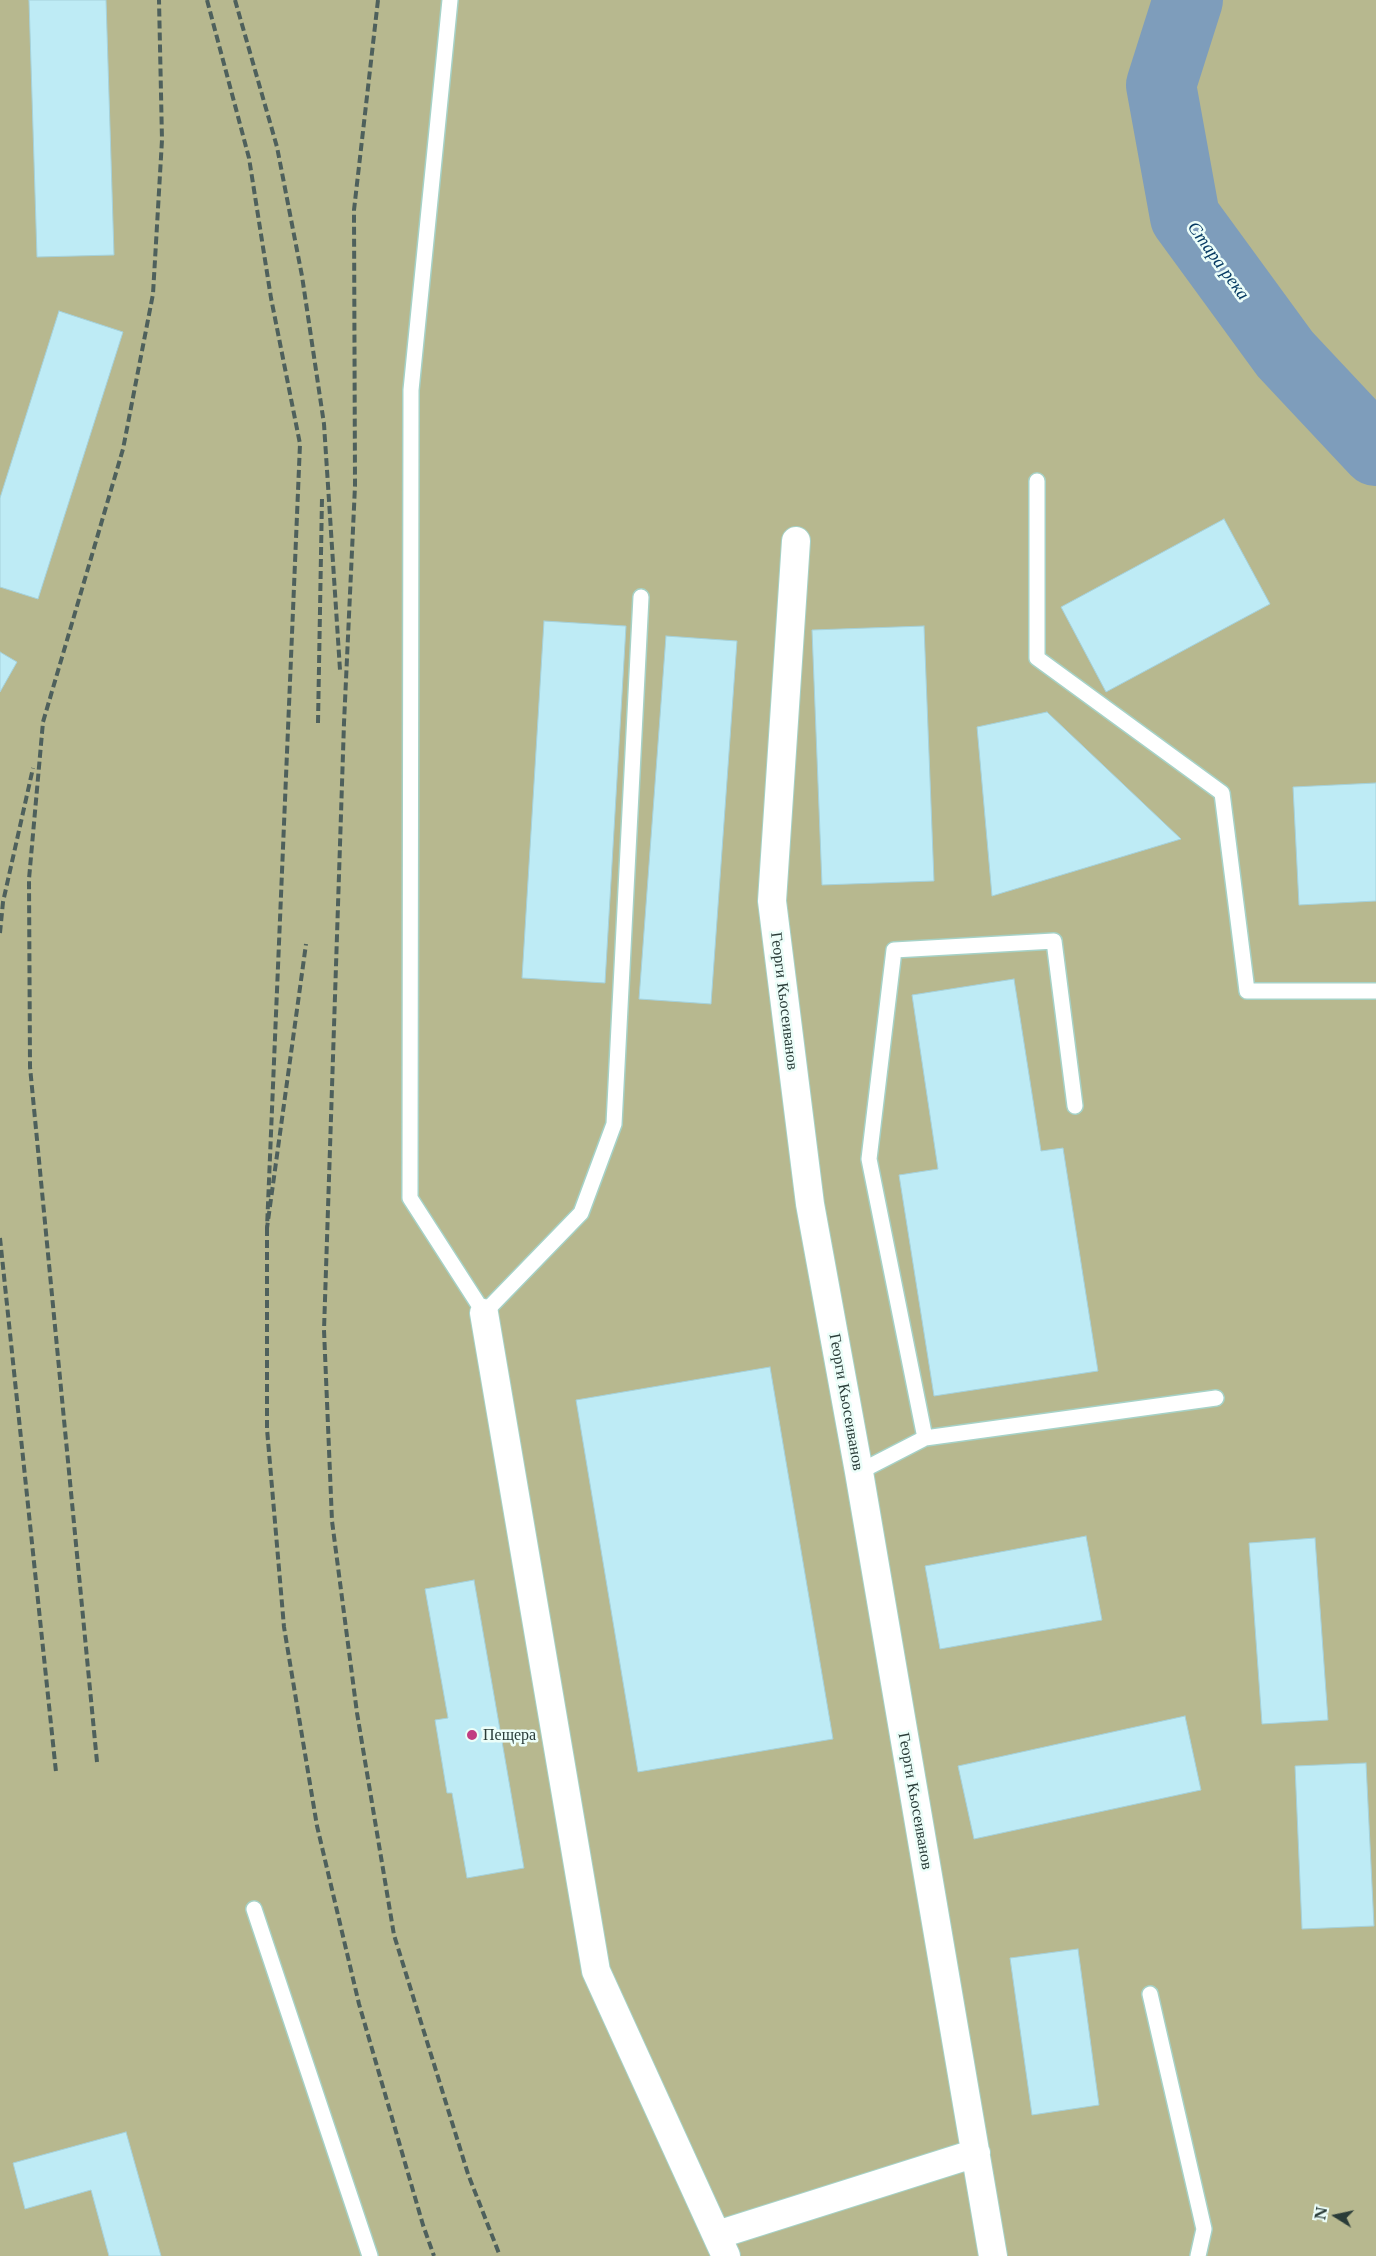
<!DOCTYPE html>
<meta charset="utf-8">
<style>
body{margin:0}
#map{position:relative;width:1376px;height:2256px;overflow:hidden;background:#ecfef9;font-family:"Libre Baskerville",serif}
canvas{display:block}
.north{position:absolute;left:1311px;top:2191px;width:50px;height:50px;-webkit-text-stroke:4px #ecfef9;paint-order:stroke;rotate:280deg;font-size:14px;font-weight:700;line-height:20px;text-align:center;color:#2a3c38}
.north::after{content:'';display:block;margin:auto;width:18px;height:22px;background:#2a3c38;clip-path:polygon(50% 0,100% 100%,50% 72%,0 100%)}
</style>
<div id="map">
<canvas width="1376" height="2256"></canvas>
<div class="north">N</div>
</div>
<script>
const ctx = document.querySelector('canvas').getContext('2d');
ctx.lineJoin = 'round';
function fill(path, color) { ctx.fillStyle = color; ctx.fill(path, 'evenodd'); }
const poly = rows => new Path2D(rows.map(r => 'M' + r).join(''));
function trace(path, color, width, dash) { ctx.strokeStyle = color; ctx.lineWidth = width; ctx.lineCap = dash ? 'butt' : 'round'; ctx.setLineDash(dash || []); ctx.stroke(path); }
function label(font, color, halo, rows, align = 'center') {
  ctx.font = font + ' "Libre Baskerville",serif'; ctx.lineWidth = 5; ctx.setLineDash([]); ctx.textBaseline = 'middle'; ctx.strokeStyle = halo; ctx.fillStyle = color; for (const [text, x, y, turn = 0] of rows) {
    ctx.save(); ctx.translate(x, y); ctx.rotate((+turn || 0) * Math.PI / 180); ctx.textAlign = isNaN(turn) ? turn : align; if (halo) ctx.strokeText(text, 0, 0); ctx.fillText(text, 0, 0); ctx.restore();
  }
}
const forest = poly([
 [0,0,1376,0,1376,2256,0,2256]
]);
const river = poly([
 [1188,0,1161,85,1185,217,1285,354,1376,451]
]);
const building = poly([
 [29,0,106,0,114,255,37,257,29,0],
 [59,311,123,332,38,599,0,587,0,498,59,311],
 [1224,519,1270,604,1106,692,1061,607,1224,519],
 [544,621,626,626,605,983,522,978,544,621],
 [924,626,934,881,822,885,812,630,924,626],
 [666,636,737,641,711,1004,639,999,666,636],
 [0,652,17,662,0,692,0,652],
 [1047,712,1181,839,992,896,977,727,1047,712],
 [1376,783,1376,901,1299,905,1293,787,1376,783],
 [1014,979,1041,1151,1063,1148,1098,1371,934,1396,899,1175,938,1169,912,995,1014,979],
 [770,1367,833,1739,638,1772,576,1400,770,1367],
 [1086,1536,1102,1620,940,1649,925,1566,1086,1536],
 [1315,1538,1328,1720,1262,1724,1249,1543,1315,1538],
 [474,1580,524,1868,467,1878,452,1793,447,1793,435,1720,448,1718,425,1589,474,1580],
 [1185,1716,1201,1790,974,1839,958,1766,1185,1716],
 [1366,1763,1374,1926,1302,1929,1295,1766,1366,1763],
 [1078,1949,1099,2105,1032,2115,1010,1958,1078,1949],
 [126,2132,161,2256,109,2256,91,2190,25,2209,13,2163,126,2132]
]);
const lane = poly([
 [450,0,411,390,410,1198,484,1313,581,1213,614,1124,641,597],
 [1037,481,1037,658,1222,793,1247,991,1376,991],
 [925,1438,1216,1398],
 [859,1472,925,1438,869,1159,894,950,1054,941,1075,1106],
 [254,1909,370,2256],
 [1150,1994,1204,2229,1198,2256]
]);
const street = poly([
 [796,541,772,901,810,1204,859,1472,993,2256],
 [484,1313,596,1971,726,2256],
 [717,2235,976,2153]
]);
const rail = poly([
 [207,0,249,158,271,298,300,444,267,1228,306,944],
 [235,0,277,147,302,276,324,424,340,670],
 [378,0,354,210,355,486,344,723,324,1330,332,1521,357,1713,394,1935,468,2174,500,2256],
 [318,723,322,498],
 [0,933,3,902,33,768],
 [267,1228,267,1429,284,1627,317,1826,359,2004,423,2225,434,2256],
 [0,1238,56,1772],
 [97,1762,30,1067,29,879,43,722,123,449,153,294,162,140,159,0]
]);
const markers = [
 [472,1735,6,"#c13d82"]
];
const streetNames = [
 ["Георги Кьосеиванов",784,1001,83],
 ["Георги Кьосеиванов",846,1402,80],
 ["Георги Кьосеиванов",915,1801,80]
];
const poiNames = [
 ["Пещера",483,1735]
];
const waterNames = [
 ["Стара река",1218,261,54]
];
fill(forest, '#b7b88f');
trace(river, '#7e9dbb', 70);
fill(building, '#beebf5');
trace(building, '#a5d2dc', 1);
trace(lane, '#a6d2c7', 18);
trace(street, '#a6d2c7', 30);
trace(lane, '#fff', 15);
trace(street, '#fff', 28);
trace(rail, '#4e605c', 4, [8, 4]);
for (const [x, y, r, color] of markers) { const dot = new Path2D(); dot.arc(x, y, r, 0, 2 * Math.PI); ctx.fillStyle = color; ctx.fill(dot); trace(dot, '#ecfef9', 2); }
label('16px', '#2a3c38', '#ecfef9', streetNames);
label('16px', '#2a3c38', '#ecfef9', poiNames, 'left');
label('italic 18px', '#063a62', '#ecfef9', waterNames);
</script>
